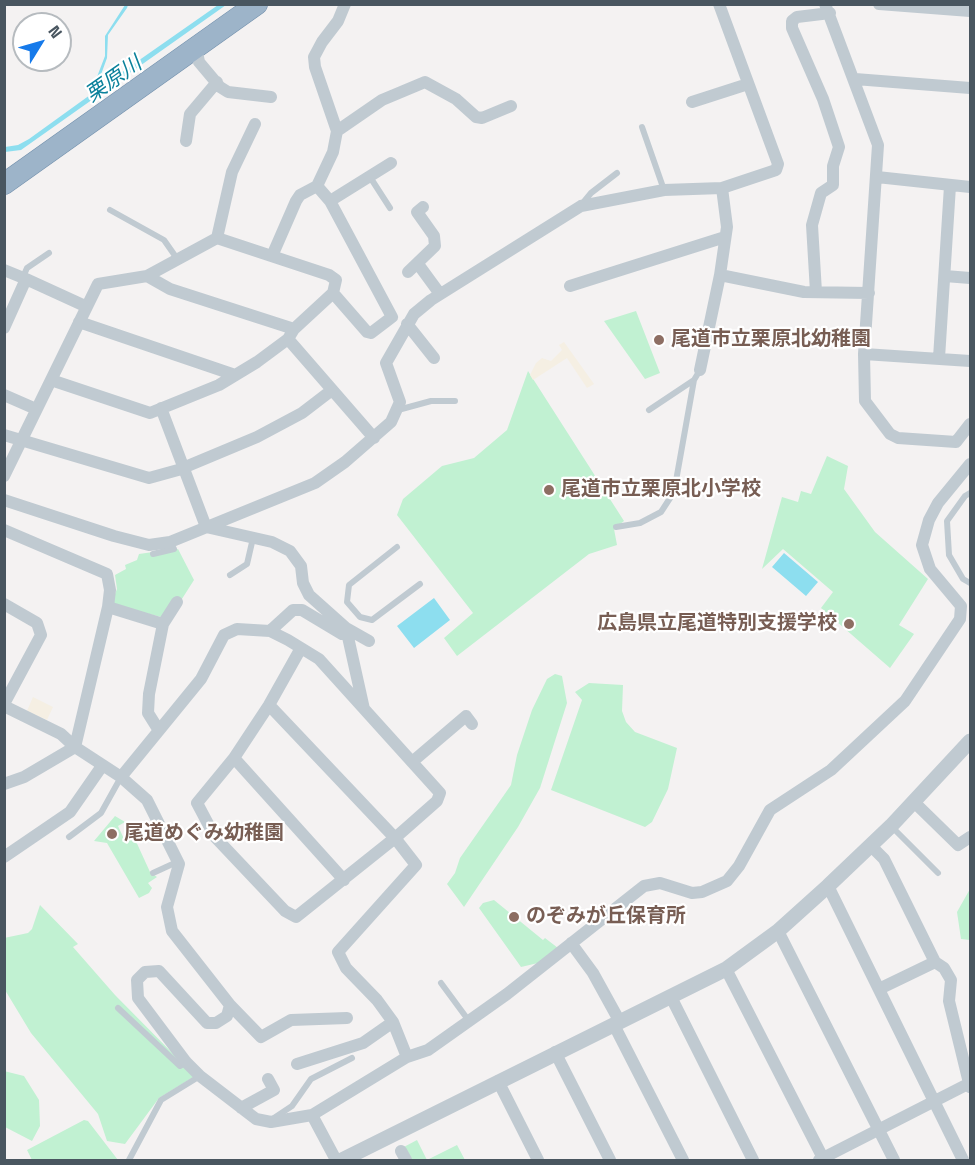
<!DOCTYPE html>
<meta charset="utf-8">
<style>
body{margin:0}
#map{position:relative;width:975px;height:1165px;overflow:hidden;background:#f4f2f2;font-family:"Space Grotesk",sans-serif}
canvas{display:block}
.frame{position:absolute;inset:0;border:6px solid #495660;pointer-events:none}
.north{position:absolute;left:12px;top:12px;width:60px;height:60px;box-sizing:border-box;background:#fff;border:2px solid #b6bbbf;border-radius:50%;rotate:53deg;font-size:16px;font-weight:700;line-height:24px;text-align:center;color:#495660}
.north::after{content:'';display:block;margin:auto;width:21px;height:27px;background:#167aea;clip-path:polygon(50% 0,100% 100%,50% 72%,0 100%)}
</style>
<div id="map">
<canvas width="975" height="1165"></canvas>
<div class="frame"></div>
<div class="north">N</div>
</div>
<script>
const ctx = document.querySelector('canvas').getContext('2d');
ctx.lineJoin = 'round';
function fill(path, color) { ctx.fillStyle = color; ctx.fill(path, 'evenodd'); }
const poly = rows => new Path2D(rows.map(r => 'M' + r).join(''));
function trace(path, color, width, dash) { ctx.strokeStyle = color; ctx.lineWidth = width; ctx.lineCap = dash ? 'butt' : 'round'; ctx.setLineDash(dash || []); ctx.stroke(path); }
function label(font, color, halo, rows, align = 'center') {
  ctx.font = font + ' "Space Grotesk","Noto Sans JP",sans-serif'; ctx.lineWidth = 4.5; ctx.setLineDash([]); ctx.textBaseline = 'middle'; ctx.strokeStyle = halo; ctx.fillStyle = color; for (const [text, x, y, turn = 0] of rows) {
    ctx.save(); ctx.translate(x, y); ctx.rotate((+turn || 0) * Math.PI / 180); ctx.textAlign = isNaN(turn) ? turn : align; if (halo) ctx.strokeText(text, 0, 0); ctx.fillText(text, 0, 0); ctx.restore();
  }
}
const green = poly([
 [636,311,660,373,645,379,604,321],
 [528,371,624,521,614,529,617,545,589,554,457,656,444,638,473,613,397,515,403,499,442,466,474,458,507,430],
 [827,456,848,466,844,489,875,532,928,579,899,625,914,634,890,668,821,608,833,592,783,549,762,569,782,497,798,502,801,491,811,494],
 [178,549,194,580,180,602,161,617,115,605,112,601,117,589,115,575,126,569,125,565,137,560,139,554,153,552,154,556],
 [555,674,562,676,567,703,540,788,518,827,464,907,447,884,455,873,460,858,511,785,517,755,532,710,547,679],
 [589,683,623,685,622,711,626,722,635,732,677,748,668,789,652,822,645,827,551,790,582,700,575,692],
 [115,816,125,822,118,826,125,841,134,837,150,872,157,877,148,883,152,888,149,893,139,898,107,843,94,841],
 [970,889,970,940,961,939,957,912],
 [494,900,543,940,545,938,558,948,538,963,521,967,479,908,483,903],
 [40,905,78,944,73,947,115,995,195,1076,159,1098,125,1144,107,1141,98,1114,31,1033,5,990,4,938,28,933,32,929],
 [4,1071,24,1076,39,1100,40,1126,32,1141,5,1127],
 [84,1120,88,1121,118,1160,32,1160,27,1150],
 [417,1140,427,1160,457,1145,465,1160,408,1160,402,1148]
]);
const sand = poly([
 [564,342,594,384,587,388,567,358,533,380,530,375,536,363,542,358,551,361,562,350,559,345],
 [33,697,53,707,47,720,27,711]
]);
const water = poly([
 [125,5,128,5,127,8,108,35,107,58,95,91,218,5,226,5,21,150,5,152,5,147,18,145,29,139,90,95,105,56,105,36],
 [784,553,818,582,806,596,772,567],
 [434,598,450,620,414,648,397,626]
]);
const service = poly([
 [642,127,664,190],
 [370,177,390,208],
 [582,204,591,193,617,173],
 [110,210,164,240,178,260],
 [23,277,27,268,49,253],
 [398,410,431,401,455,401],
 [649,410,694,380],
 [970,493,965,496,947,521,949,555,963,579,970,583],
 [616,527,640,523,661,512,674,492,694,380,700,370],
 [397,547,349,585,347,602,360,617,372,620,420,584],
 [153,554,174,549,170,542],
 [230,575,247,564,253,538],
 [892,827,938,873],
 [69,837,101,813,121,777],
 [153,873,177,862],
 [441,983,469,1021],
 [118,1008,180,1066,186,1062],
 [274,1118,292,1106,311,1079,352,1058],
 [129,1160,161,1100,200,1076]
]);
const minor = poly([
 [825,4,878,145,864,354,865,401,890,434,898,438,956,442,970,424],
 [879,4,970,11],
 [196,47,199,62,220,87,228,92,271,97],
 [855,79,970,88],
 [692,102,748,84],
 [337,131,382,100,425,82,456,99,476,117,482,118,511,106],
 [186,141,190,114,217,82],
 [877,177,970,187],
 [330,201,391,163],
 [217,238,329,275,336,280,333,293,294,329],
 [272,256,296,201,300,195,317,186],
 [418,264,440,294],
 [4,270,26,279],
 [408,272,435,246,434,236,417,212,423,207],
 [720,275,804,292,869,293],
 [945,276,970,278],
 [570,286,725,237],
 [816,292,812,225,821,193,833,185,833,166,839,147,823,99,792,28,792,21,797,17,830,13],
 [333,293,367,332,371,333,392,317,330,201,317,186,333,152,337,131,315,67,314,57,322,42,338,21,345,4],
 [79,322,235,375],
 [407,324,434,358],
 [4,328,26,279,85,306],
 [288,339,374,438],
 [864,354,970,361],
 [939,358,950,186],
 [700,370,720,275,727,227,722,188],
 [51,380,150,413,219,385,257,362,288,339,294,329,170,289,147,276],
 [4,395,36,409],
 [161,408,206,527,272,542,290,551,301,566,303,583,309,595,346,628,364,709],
 [4,435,149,478,178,470,257,437,302,413,332,390],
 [4,476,98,284,147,276,217,238,232,172,255,124],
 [4,500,114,536,149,545,170,542,315,483,345,462,391,422,400,402,386,363,414,314,431,300,581,206,664,190,722,188,776,170,778,164,719,4],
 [4,530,107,574,110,590,108,607,75,747,121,777,147,800,179,864,167,907,172,931,230,1005,227,1016,216,1023,207,1023,159,971,145,972,137,980,138,998,186,1062,200,1076,256,1119,271,1122,312,1115,336,1160],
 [4,604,37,623,41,635,4,704],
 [108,607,163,624],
 [346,628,369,641],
 [270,631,293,610,302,610,342,634,346,632],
 [269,705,395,838,416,865,338,952,346,968,377,1000,393,1022,407,1057],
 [4,706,61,734,75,747,24,777,4,784],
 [158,729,148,713,149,694,163,624,177,602],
 [234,758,344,880],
 [412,762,466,716,472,724],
 [121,777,201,679,224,635,237,629,270,631,288,640,319,659,440,793,437,801,395,838,296,917,285,911,215,837,197,803,234,758,269,705,301,648],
 [914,802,958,845,970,837],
 [871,846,884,859,935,962,879,989],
 [4,857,70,812,102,766],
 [828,886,963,1160],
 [778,931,894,1160],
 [571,943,593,973,620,1022],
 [935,962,944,968,951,980,949,1001,970,1087],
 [726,969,824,1160],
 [671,997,753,1160],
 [230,1005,261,1037,291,1020,347,1018],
 [614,1025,683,1160],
 [555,1052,610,1160],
 [297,1064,363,1043,393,1022],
 [498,1081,538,1160],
 [241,1108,274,1090,268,1079],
 [312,1115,407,1057,428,1050,507,994,644,886,660,883,692,893,702,892,727,881,739,866,770,810,831,770,905,701,960,619,961,606,930,569,922,545,929,520,938,503,970,464],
 [401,1151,406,1160],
 [819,1160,968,1084]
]);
const tertiary = poly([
 [342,1160,726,969,778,931,828,886,891,826,970,741]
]);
const trunk = poly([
 [4,184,257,4]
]);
const markers = [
 [659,340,6,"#8d6e63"],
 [549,490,6,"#8d6e63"],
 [849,624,6,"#8d6e63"],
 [112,834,6,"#8d6e63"],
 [514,917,6,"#8d6e63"]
];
const educationNames = [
 ["尾道市立栗原北幼稚園",671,340],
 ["尾道市立栗原北小学校",561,490],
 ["広島県立尾道特別支援学校",837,624,"right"],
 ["尾道めぐみ幼稚園",124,834],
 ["のぞみが丘保育所",526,917]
];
const waterNames = [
 ["栗原川",114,80,-35]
];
fill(green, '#c1f1d2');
fill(sand, '#f5efe3');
fill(water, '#8ddeef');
trace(trunk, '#7491ad', 22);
trace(service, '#c0cad1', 6);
trace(minor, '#c0cad1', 12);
trace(tertiary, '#c0cad1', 15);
trace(trunk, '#9db4c9', 21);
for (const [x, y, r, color] of markers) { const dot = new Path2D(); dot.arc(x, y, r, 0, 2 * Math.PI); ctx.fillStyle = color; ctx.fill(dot); trace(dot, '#fff', 2); }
label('bold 20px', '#785e54', '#fff', educationNames, 'left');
label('italic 21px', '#0a819b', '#fff', waterNames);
</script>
